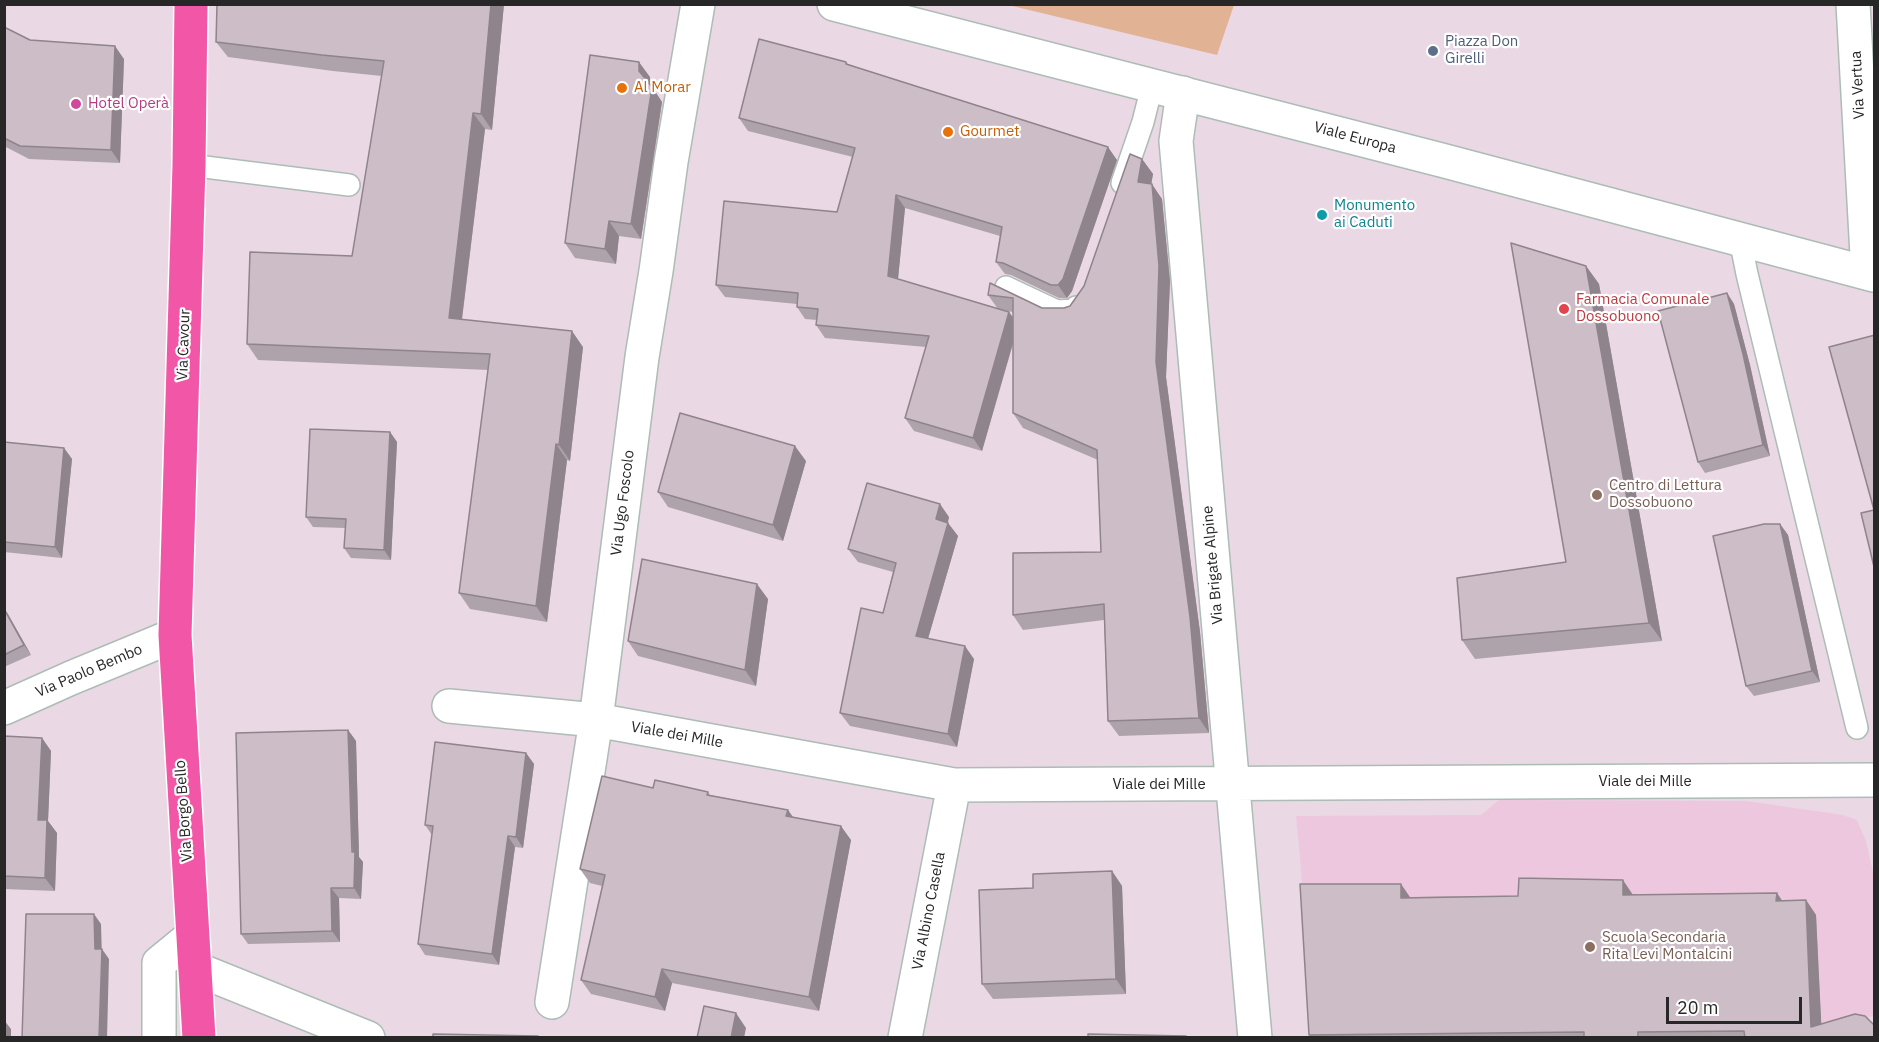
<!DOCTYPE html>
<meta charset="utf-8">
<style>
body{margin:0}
#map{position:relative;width:1879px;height:1042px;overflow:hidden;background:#ead8e5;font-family:"IBM Plex Sans",sans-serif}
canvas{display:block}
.frame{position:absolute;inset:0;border:6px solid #272727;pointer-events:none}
.scale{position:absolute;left:1666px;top:997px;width:136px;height:27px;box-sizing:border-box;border:3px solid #272727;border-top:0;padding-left:8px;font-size:18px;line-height:21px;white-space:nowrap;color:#272727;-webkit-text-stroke:4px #fff;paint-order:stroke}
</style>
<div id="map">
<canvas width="1879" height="1042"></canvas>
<div class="frame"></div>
<div class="scale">20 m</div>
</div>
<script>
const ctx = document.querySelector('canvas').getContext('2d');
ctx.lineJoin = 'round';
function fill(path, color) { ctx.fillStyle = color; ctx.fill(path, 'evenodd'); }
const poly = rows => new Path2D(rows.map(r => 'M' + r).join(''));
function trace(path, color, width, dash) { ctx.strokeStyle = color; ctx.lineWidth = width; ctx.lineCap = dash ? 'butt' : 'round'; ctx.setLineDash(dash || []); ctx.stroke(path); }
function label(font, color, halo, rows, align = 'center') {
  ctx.font = font + ' "IBM Plex Sans",sans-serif'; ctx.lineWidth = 4.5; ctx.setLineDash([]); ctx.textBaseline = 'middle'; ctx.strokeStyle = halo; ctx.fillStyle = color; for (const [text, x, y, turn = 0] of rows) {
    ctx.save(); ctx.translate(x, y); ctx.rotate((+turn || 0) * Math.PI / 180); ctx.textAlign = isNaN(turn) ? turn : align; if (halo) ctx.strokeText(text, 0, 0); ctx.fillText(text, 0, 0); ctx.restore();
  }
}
const education = poly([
 [1499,800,1746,801,1843,815,1857,820,1866,841,1874,877,1874,1016,1848,1022,1834,1038,1312,1037,1300,856,1296,816,1481,815]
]);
const green = poly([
 [1008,5,1234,5,1217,55]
]);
const lane = poly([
 [189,165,349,185],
 [1122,183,1143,122,1152,86],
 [1740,239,1747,274,1857,728],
 [1006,287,1057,311,1074,310,1076,307]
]);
const street = poly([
 [1853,4,1868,273],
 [1183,93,1176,141,1255,1038],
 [449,706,596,720,954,785,1874,780],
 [194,968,368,1038],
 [552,1002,596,720,642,357,656,271,671,162,698,4],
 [159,1038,159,963,192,936],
 [905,1038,954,785]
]);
const secondary = poly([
 [834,4,1445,161,1874,275],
 [4,708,71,678,175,635]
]);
const primary = poly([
 [191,4,189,165,175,635,199,1038]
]);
const wall = poly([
 [217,4,504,4,492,130,485,129,462,320,583,347,570,461,567,460,547,622,470,609,459,593,488,370,258,360,247,344,352,256,382,76,333,71,228,57,216,42],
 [4,27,30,40,124,59,120,163,29,159,4,146],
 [846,62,848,64,1117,160,1072,291,1067,298,1059,298,1011,275,1005,274,996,262,1000,236,905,208,898,279,998,309,988,295,990,283,1042,308,1064,308,1070,306,1084,286,1142,159,1153,174,1151,184,1162,199,1170,281,1166,377,1200,632,1209,733,1119,736,1108,721,1104,620,1023,630,1013,615,1101,552,1098,460,1023,428,1013,413,1013,344,982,451,914,431,905,418,926,347,825,338,816,325,817,320,805,319,797,307,797,304,725,297,716,285,837,212,853,157,748,131,739,118],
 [1002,310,1013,312,1013,318,1009,312],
 [650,77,650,84,662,102,641,239,619,236,616,264,575,258,565,243],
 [1586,266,1599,284,1662,641,1475,659,1462,640,1566,562],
 [1727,293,1734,304,1750,365,1770,456,1705,473,1698,462],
 [390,432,397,442,391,560,351,558,344,548,345,528,313,527,306,517],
 [4,442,64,448,72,459,62,558,4,552],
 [806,461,783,541,668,507,658,492],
 [949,517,948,523,958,536,928,638,974,659,957,747,850,726,840,713,883,613,893,572,858,562,848,549],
 [1780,524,1788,535,1820,682,1754,696,1746,686],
 [768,599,756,686,638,656,628,641],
 [4,608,31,655,4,667],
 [348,730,356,741,359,857,363,862,361,899,339,898,340,942,248,944,241,934],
 [4,736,42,738,51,751,48,821,57,833,55,891,4,889],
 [526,753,534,764,523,848,515,847,499,965,425,955,418,944,432,835,425,825],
 [653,788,708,792,710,795,788,810,793,817,851,840,819,1011,672,983,665,1011,591,994,581,980,602,886,590,883,580,869],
 [1112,871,1122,886,1126,994,993,999,982,984,1033,888],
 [1777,893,1782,901,1806,900,1816,915,1821,1024,1875,1038,1310,1038,1309,1035,1410,897]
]);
const shadedWall = poly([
 [491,4,504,4,492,130,481,114],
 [115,46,124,59,120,163,111,150],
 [639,62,650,77,650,86,639,71],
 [652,87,662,102,641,239,631,224],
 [473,113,485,129,460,334,449,318],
 [1108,147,1117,160,1072,291,1067,298,1058,285],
 [1142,159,1153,174,1149,197,1138,182],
 [1152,184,1162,199,1170,281,1166,377,1200,632,1209,733,1199,718,1156,362],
 [896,195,905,208,897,289,888,276],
 [609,221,619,236,616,264,605,249],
 [1586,266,1599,284,1662,641,1649,623],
 [1727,293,1734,304,1750,365,1770,456,1763,445],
 [1009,312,1018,325,982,451,973,438],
 [572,331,583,347,570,461,559,445],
 [390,432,397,442,391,560,384,550],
 [556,444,567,460,547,622,536,606],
 [795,446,806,461,783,541,773,525],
 [64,448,72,459,62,558,55,547],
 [940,504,949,517,945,532,936,519],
 [948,523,958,536,925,649,916,636],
 [1780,524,1788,535,1820,682,1812,671],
 [757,584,768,599,756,686,745,670],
 [4,608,8,614,31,655,24,645],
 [965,646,974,659,957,747,948,734],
 [348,730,356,741,359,857,363,862,361,899,354,888],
 [42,738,51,751,48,821,57,833,55,891,45,878,38,820],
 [526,753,534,764,523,848,516,837],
 [788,810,798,825,786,816],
 [841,826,851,840,819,1011,809,997],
 [508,836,515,847,499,965,492,954],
 [1112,871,1122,886,1126,994,1116,979],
 [1623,880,1633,895,1623,895],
 [1401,884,1412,900,1401,898],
 [331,888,339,898,340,942,332,931],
 [1777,893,1787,908,1776,901],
 [1806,900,1816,915,1822,1038,1811,1027],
 [94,914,101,924,102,959,95,949],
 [102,949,109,959,107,1038,99,1038],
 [662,969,672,983,665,1011,655,997],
 [736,1013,746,1028,744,1038,731,1038],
 [4,1020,11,1029,11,1038,4,1038]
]);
const building = poly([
 [217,4,491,4,481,114,473,113,449,318,572,331,559,445,556,444,536,606,459,593,490,354,247,344,250,252,352,256,384,61,322,55,216,42,217,4],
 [4,27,30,40,115,46,111,150,20,146,4,138,4,27],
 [759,39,846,62,846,64,1108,147,1063,279,1058,285,1051,285,1003,263,996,262,1002,227,896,195,888,276,1009,312,973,438,905,418,929,336,816,325,818,309,797,307,798,293,716,285,724,201,837,212,855,148,739,118,759,39],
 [590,55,639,62,639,71,652,87,631,224,609,221,605,249,565,243,590,55],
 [1130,154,1142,159,1138,182,1152,184,1159,266,1156,362,1190,617,1199,718,1108,721,1104,604,1013,615,1013,553,1101,552,1097,450,1013,413,1013,298,988,295,990,283,1042,308,1064,308,1070,306,1084,286,1130,154],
 [1511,243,1586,266,1649,623,1462,640,1457,578,1566,562,1511,243],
 [1727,293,1743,354,1763,445,1698,462,1658,311,1727,293],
 [1875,335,1875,571,1861,513,1874,510,1829,347,1875,335],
 [680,413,795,446,773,525,658,492,680,413],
 [310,429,390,432,384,550,344,548,346,519,306,517,310,429],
 [4,442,64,448,55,547,4,542,4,442],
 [867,483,940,504,936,519,948,523,916,636,965,646,948,734,840,713,861,608,883,613,896,563,848,549,867,483],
 [1764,524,1780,524,1812,671,1746,686,1713,536,1764,524],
 [642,559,757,584,745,670,628,641,642,559],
 [4,609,24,645,4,655,4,609],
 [348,730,352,852,355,852,354,888,331,888,332,931,241,934,236,733,348,730],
 [4,736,42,738,38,820,47,820,45,878,4,876,4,736],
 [435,742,526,753,516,837,508,836,492,954,418,944,433,826,425,825,435,742],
 [602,776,653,788,655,780,708,792,707,795,788,810,786,816,841,826,809,997,662,969,655,997,581,980,605,875,580,869,602,776],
 [1112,871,1116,979,982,984,979,890,1033,888,1033,874,1112,871],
 [1519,878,1623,880,1623,895,1777,893,1776,901,1806,900,1811,1027,1855,1014,1865,1016,1874,1025,1875,1024,1875,1038,1745,1038,1744,1031,1638,1032,1638,1038,1584,1038,1584,1032,1309,1035,1300,884,1401,884,1401,898,1518,896,1519,878],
 [26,914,94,914,95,949,102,949,99,1038,22,1038,26,914],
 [704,1006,736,1013,731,1038,697,1038,704,1006],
 [433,1034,538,1036,538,1038,433,1038,433,1034],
 [1088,1034,1186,1036,1186,1038,1088,1038,1088,1034]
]);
const markers = [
 [1433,51,6,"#5c6f8a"],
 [622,88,6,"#e8710a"],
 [76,104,6,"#d1479c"],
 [948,132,6,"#e8710a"],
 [1322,215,6,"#0f9aa8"],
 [1564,309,6,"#e0444e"],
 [1597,495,6,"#8d6e63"],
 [1590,947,6,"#8d6e63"]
];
const serviceNames = [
 ["Piazza Don",1445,42],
 ["Girelli",1445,59]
];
const streetNames = [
 ["Via Vertua",1858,85,-93],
 ["Viale Europa",1355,138,15],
 ["Via Cavour",184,345,-88],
 ["Via Ugo Foscolo",623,503,-83],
 ["Via Brigate Alpine",1213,565,-95],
 ["Via Paolo Bembo",89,671,-23],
 ["Viale dei Mille",677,735,10],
 ["Viale dei Mille",1645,782],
 ["Viale dei Mille",1159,785],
 ["Via Borgo Bello",184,811,-94],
 ["Via Albino Casella",929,911,-79]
];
const foodNames = [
 ["Al Morar",634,88],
 ["Gourmet",960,132]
];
const hotelNames = [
 ["Hotel Operà",88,104]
];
const cultureNames = [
 ["Monumento",1334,206],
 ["ai Caduti",1334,223]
];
const healthNames = [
 ["Farmacia Comunale",1576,300],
 ["Dossobuono",1576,317]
];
const educationNames = [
 ["Centro di Lettura",1609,486],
 ["Dossobuono",1609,503],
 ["Scuola Secondaria",1602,938],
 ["Rita Levi Montalcini",1602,955]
];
fill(education, '#edc7de');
fill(green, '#e2b294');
trace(lane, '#adbcb5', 24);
trace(street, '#adbcb5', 36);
trace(secondary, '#adbcb5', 36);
trace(primary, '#fff', 36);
trace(lane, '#fff', 21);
trace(street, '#fff', 33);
trace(secondary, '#fff', 33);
trace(primary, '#f157a6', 33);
fill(wall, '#afa3ab');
fill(shadedWall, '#8f848b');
fill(building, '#ccbdc7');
trace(building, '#8f848b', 1.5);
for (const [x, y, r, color] of markers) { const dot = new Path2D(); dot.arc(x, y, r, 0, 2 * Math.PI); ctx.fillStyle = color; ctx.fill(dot); trace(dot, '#fff', 2); }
label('15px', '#4e5e75', '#fff', serviceNames, 'left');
label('15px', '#272727', '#fff', streetNames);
label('15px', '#c56008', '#fff', foodNames, 'left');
label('15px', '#b23c85', '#fff', hotelNames, 'left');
label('15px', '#0d838f', '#fff', cultureNames, 'left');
label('15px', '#be3a42', '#fff', healthNames, 'left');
label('15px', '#785e54', '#fff', educationNames, 'left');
</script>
